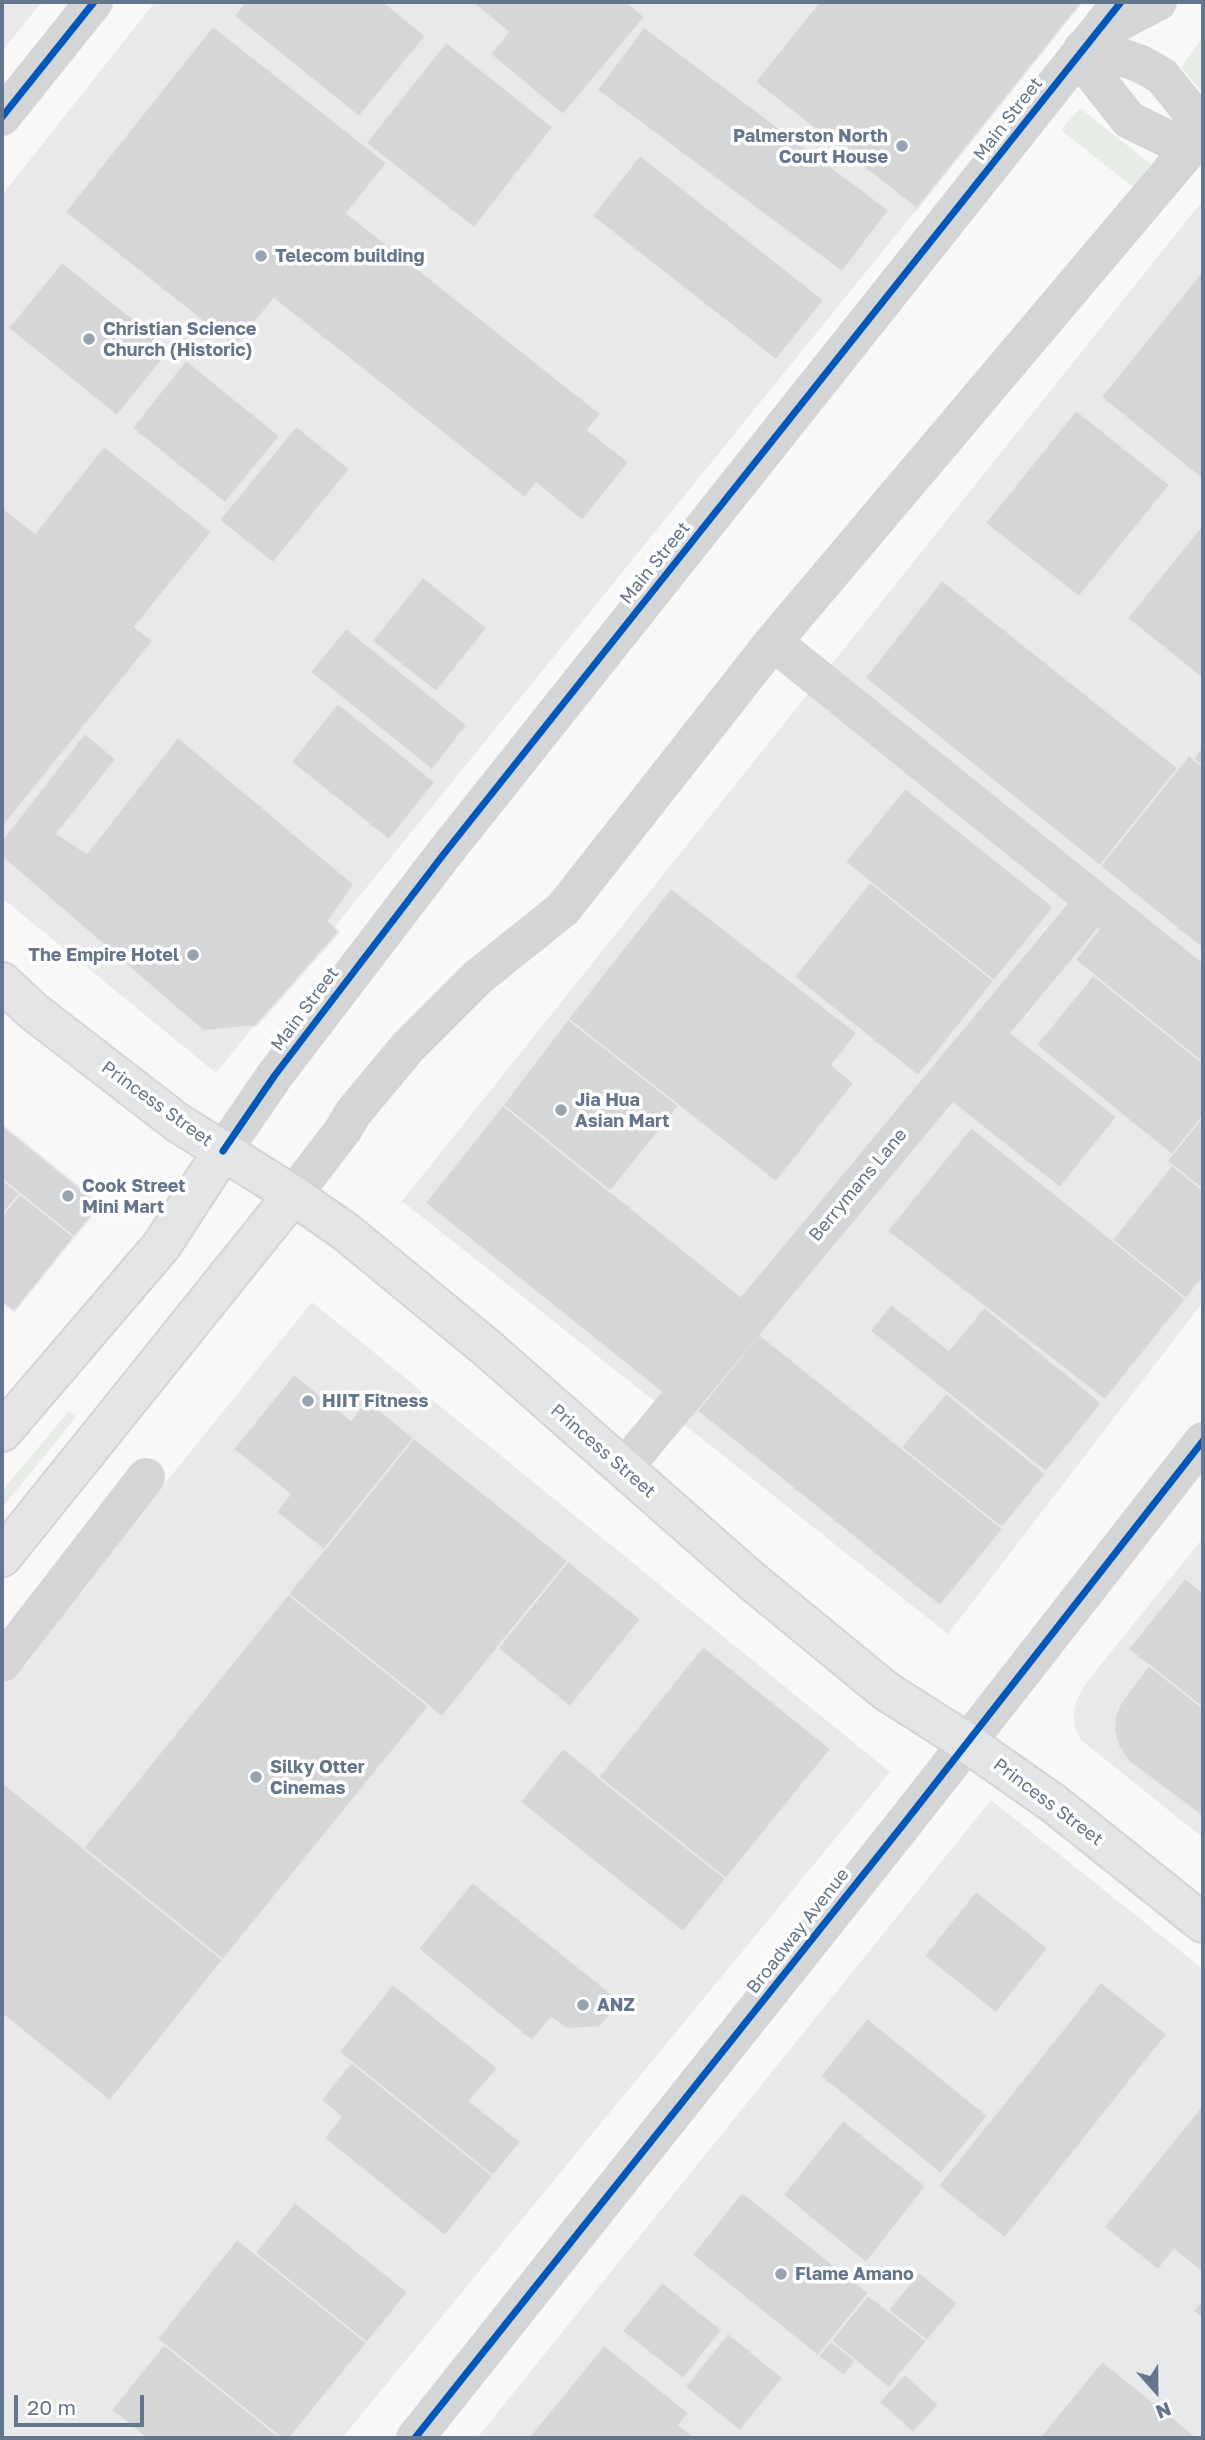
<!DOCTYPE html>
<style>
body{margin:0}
#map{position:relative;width:1205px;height:2440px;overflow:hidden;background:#f8f8f8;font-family:"Golos Text",sans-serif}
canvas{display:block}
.frame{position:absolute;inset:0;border:4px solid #65758b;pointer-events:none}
.north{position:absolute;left:1121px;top:2356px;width:70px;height:70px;-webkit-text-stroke:5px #fff;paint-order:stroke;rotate:159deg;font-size:19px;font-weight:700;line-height:28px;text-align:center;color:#65758b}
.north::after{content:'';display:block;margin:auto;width:24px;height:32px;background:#65758b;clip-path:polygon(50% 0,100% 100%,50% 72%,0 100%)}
.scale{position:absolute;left:14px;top:2395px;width:130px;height:32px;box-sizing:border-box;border:4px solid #65758b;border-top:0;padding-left:9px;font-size:21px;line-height:24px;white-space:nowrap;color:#65758b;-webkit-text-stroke:5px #fff;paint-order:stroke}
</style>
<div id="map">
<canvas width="1205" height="2440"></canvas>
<div class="frame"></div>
<div class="north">N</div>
<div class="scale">20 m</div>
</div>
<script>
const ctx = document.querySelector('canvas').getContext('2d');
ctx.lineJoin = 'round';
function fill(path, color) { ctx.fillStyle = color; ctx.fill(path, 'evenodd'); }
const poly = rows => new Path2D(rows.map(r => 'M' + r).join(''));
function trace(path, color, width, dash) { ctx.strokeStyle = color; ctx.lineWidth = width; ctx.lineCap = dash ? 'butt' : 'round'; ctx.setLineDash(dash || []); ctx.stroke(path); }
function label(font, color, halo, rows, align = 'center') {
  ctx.font = font + ' "Golos Text",sans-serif'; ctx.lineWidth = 7; ctx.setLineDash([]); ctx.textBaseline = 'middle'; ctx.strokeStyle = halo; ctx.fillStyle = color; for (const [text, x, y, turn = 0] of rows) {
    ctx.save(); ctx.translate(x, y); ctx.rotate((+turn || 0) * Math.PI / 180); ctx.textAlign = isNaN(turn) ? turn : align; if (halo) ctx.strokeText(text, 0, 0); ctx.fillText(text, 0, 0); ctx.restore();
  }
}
const built = poly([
 [2,2,42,2,2,51],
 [155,2,1076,2,917,209,216,1073,2,898,2,195],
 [1203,200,1203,1302,948,1634,402,1201],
 [312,1302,890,1772,342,2438,2,2438,2,1684],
 [1203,1538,1203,1838,1081,1740,1075,1729,1074,1714,1077,1699,1086,1683],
 [991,1800,1203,1969,1203,2438,477,2438]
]);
const green = poly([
 [1203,37,1203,89,1200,90,1181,67],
 [1080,108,1151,164,1133,187,1061,130],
 [69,1411,76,1417,2,1508,2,1491]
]);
const building = poly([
 [245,2,384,2,426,36,359,117,234,16,245,2],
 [472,2,627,2,645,17,563,115,490,54,508,32,472,2],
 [819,2,1082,2,917,209,755,82,819,2],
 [213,26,387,163,347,213,601,414,588,430,629,462,582,521,536,483,525,498,274,299,235,347,65,212,213,26],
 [644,27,889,210,842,272,597,90,644,27],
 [446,42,553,127,474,228,366,143,446,42],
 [640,155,824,300,776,360,592,216,640,155],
 [62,262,171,349,117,416,8,328,62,262],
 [1203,270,1203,480,1101,397,1203,270],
 [186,360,280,436,225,503,132,428,186,360],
 [1076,410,1170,485,1079,597,985,523,1076,410],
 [296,426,350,469,273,563,219,520,296,426],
 [104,446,212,532,135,627,153,641,2,828,2,507,35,533,104,446],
 [1203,524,1203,679,1127,618,1203,524],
 [423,577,487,628,436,692,372,641,423,577],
 [942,580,1178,768,1100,866,865,678,942,580],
 [346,628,467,725,432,770,310,672,346,628],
 [338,703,435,782,389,840,291,762,338,703],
 [85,733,116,759,57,834,87,853,178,737,354,884,329,921,339,932,256,1026,203,1031,2,857,2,840,85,733],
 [1203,745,1203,767,1193,759,1203,745],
 [1189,755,1203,767,1203,949,1100,866,1189,755],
 [905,788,1054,907,994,981,845,862,905,788],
 [870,882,994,981,918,1076,794,977,870,882],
 [671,888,857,1033,832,1065,854,1083,776,1182,568,1019,671,888],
 [1105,921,1203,1000,1203,1063,1075,960,1105,921],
 [1093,975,1203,1063,1203,1116,1172,1155,1036,1045,1093,975],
 [568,1019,679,1106,610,1192,503,1105,568,1019],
 [1006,1029,1117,1117,1060,1188,949,1100,1006,1029],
 [503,1105,743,1298,665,1395,425,1203,503,1105],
 [1203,1116,1203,1190,1167,1161,1203,1116],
 [2,1125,101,1205,74,1237,2,1179,2,1125],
 [971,1127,1186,1299,1105,1400,887,1231,971,1127],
 [1172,1165,1203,1190,1203,1277,1186,1299,1112,1240,1172,1165],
 [2,1179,20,1194,2,1215,2,1179],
 [20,1194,74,1237,14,1312,2,1302,2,1215,20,1194],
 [891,1304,949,1350,984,1307,1102,1403,1046,1472,870,1331,891,1304],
 [759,1334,1003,1529,940,1606,697,1411,759,1334],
 [294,1374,351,1420,367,1400,414,1438,324,1550,276,1512,290,1494,233,1449,294,1374],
 [946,1393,1046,1474,1002,1528,901,1447,946,1393],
 [414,1438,568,1561,442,1717,288,1594,414,1438],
 [568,1561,641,1619,570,1707,497,1648,568,1561],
 [1185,1578,1203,1592,1203,1708,1128,1649,1185,1578],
 [288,1594,429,1706,223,1960,83,1848,288,1594],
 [703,1646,831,1749,726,1879,598,1777,703,1646],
 [1149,1665,1203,1708,1203,1817,1128,1761,1118,1745,1114,1731,1115,1717,1121,1702,1149,1665],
 [563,1748,726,1879,683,1932,520,1802,563,1748],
 [2,1782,223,1960,110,2101,2,2014,2,1782],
 [472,1882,622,2002,600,2027,568,2029,551,2018,532,2041,418,1949,472,1882],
 [976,1891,1048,1948,996,2013,924,1956,976,1891],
 [1101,1982,1167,2034,1005,2238,938,2186,1101,1982],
 [393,1984,498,2068,470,2101,521,2142,493,2176,339,2052,393,1984],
 [867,2018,988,2116,941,2174,820,2076,867,2018],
 [351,2062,493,2176,445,2236,324,2138,341,2117,321,2100,351,2062],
 [1203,2104,1203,2273,1174,2250,1158,2270,1104,2227,1203,2104],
 [843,2120,926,2186,866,2263,783,2195,843,2120],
 [742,2192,869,2293,818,2356,692,2255,742,2192],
 [295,2202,408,2292,367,2343,255,2253,295,2202],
 [237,2239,367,2343,290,2438,281,2438,157,2339,237,2239],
 [919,2272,958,2303,927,2341,888,2310,919,2272],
 [662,2282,722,2330,683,2379,622,2331,662,2282],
 [868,2295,927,2341,889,2388,831,2341,868,2295],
 [1203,2299,1203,2319,1193,2311,1203,2299],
 [728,2333,783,2378,740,2431,685,2387,728,2333],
 [831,2341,856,2361,844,2376,818,2356,831,2341],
 [164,2344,281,2438,146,2438,111,2410,164,2344],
 [604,2345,689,2413,679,2425,696,2438,528,2438,604,2345],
 [1102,2361,1198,2438,1039,2438,1102,2361],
 [905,2374,939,2405,913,2433,879,2402,905,2374]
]);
const minor = poly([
 [1102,31,1158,2],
 [1082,49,1115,55,1141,64,1162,76,1190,111,1197,140],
 [1082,49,1095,77,1129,120,1170,140,1197,140],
 [2,117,94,2],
 [773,642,1203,988],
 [223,1151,275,1075,443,855,1121,2],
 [293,1195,343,1130,353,1113,408,1047,478,977,563,909,773,642,1203,133],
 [623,1469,1095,901],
 [2,1663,146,1477],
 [415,2438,906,1821,1203,1441]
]);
const major = poly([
 [2,982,33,1011,178,1123,223,1151]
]);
const highway = poly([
 [2,1432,162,1245,223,1151,293,1195,346,1232,487,1348,752,1581,886,1691,966,1742,1053,1803,1203,1923],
 [2,1557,293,1195]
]);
const cycleway = poly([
 [2,117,94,2],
 [223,1151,275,1075,443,855,1121,2],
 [415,2438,906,1821,1203,1441]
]);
const markers = [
 [902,146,7,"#98a3b1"],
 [261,256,7,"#98a3b1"],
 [89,339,7,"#98a3b1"],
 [193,955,7,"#98a3b1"],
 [561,1110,7,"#98a3b1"],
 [68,1196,7,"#98a3b1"],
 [308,1401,7,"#98a3b1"],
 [256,1777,7,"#98a3b1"],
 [583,2005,7,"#98a3b1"],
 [781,2274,7,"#98a3b1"]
];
const streetNames = [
 ["Main Street",1008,119,-52],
 ["Main Street",655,563,-51],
 ["Main Street",305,1009,-53],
 ["Princess Street",157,1104,36],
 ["Berrymans Lane",858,1185,-50],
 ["Princess Street",603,1451,41],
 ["Princess Street",1048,1802,37],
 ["Broadway Avenue",798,1931,-52]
];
const poiNames = [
 ["Palmerston North",888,136,"right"],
 ["Court House",888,157,"right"],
 ["Telecom building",275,256],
 ["Christian Science",103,329],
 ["Church (Historic)",103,350],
 ["The Empire Hotel",179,955,"right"],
 ["Jia Hua",575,1100],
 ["Asian Mart",575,1121],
 ["Cook Street",82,1186],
 ["Mini Mart",82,1207],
 ["HIIT Fitness",322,1401],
 ["Silky Otter",270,1767],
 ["Cinemas",270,1788],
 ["ANZ",597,2005],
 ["Flame Amano",795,2274]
];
fill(built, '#e8e9ea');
fill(green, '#e8ece6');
fill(building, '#d5d6d8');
trace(building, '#e8e8e8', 2);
trace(major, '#d4d5d7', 42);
trace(highway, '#d3d4d6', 42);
trace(minor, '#d4d5d6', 38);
trace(major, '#e4e5e6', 38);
trace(highway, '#e4e5e6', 38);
trace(cycleway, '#0057b8', 7);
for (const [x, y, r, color] of markers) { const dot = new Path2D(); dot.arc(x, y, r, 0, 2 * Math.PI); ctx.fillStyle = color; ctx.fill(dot); trace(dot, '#fff', 2.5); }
label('18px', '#65758b', '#fff', streetNames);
label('bold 18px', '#65758b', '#fff', poiNames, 'left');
</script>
